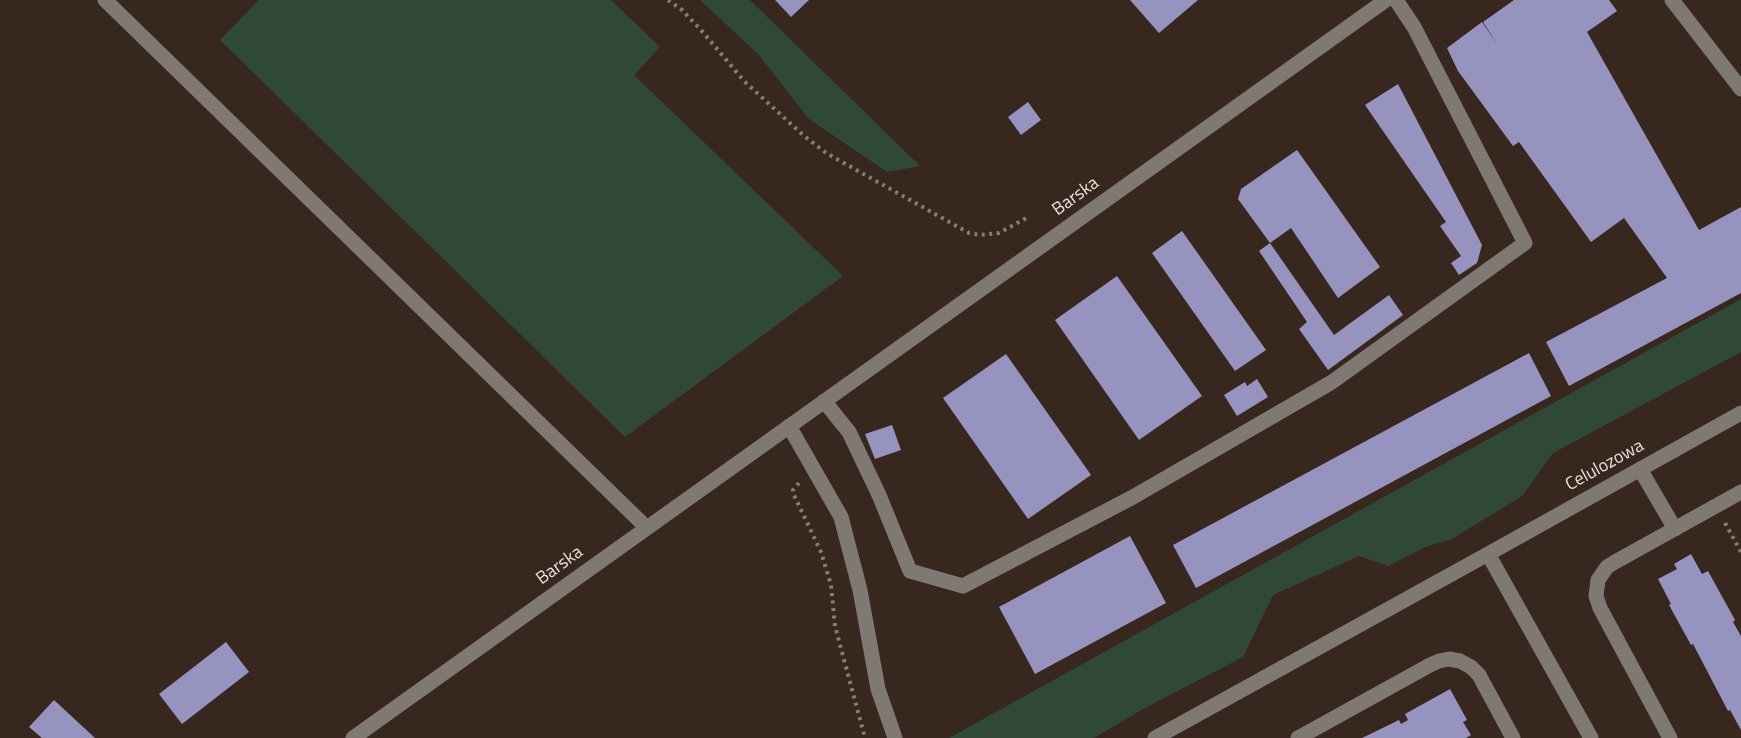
<!DOCTYPE html>
<style>
body{margin:0}
canvas{display:block;background:#37271f}
</style>
<canvas width="1741" height="738"></canvas>
<script>
const ctx = document.querySelector('canvas').getContext('2d');
ctx.lineJoin = 'round';
function fill(path, color) { ctx.fillStyle = color; ctx.fill(path, 'evenodd'); }
const poly = rows => new Path2D(rows.map(r => 'M' + r).join(''));
function trace(path, color, width, dash) { ctx.strokeStyle = color; ctx.lineWidth = width; ctx.lineCap = dash ? 'butt' : 'round'; ctx.setLineDash(dash || []); ctx.stroke(path); }
function label(font, color, halo, rows, align = 'center') {
  ctx.font = font + ' "Titillium Web",sans-serif'; ctx.lineWidth = 6; ctx.setLineDash([]); ctx.textBaseline = 'middle'; ctx.strokeStyle = halo; ctx.fillStyle = color; for (const [text, x, y, turn = 0] of rows) {
    ctx.save(); ctx.translate(x, y); ctx.rotate((+turn || 0) * Math.PI / 180); ctx.textAlign = isNaN(turn) ? turn : align; if (halo) ctx.strokeText(text, 0, 0); ctx.fillText(text, 0, 0); ctx.restore();
  }
}
const green = poly([
 [259,0,611,0,660,47,634,75,843,276,625,437,220,40],
 [700,0,750,0,920,166,887,172,809,119,758,54],
 [1741,299,1741,352,1553,453,1522,496,1452,539,1428,546,1388,566,1359,556,1273,595,1243,657,1143,709,1094,738,949,738]
]);
const building = poly([
 [775,0,809,0,791,17],
 [1130,0,1198,0,1159,33],
 [1514,0,1609,0,1617,11,1587,32,1699,230,1741,207,1741,293,1569,386,1546,342,1667,278,1624,218,1591,242,1519,142,1513,146,1458,71,1447,48,1482,22,1497,44,1483,22],
 [1398,84,1482,245,1477,263,1459,275,1451,263,1461,256,1440,226,1446,222,1365,105],
 [1028,102,1041,120,1021,135,1008,117],
 [1297,150,1380,267,1338,298,1291,228,1270,243,1238,199,1241,189],
 [1182,231,1266,350,1235,371,1152,253],
 [1270,243,1334,335,1389,295,1403,315,1328,370,1299,329,1307,322,1259,251],
 [1117,276,1202,396,1139,440,1055,320],
 [1529,353,1551,396,1196,588,1173,545],
 [1006,354,1091,475,1028,519,943,398],
 [1257,379,1268,397,1237,416,1224,395,1245,382,1247,386],
 [892,425,901,450,875,459,865,434],
 [1130,536,1166,603,1035,674,999,607],
 [1691,554,1702,574,1708,571,1735,620,1733,622,1741,636,1741,730,1730,710,1728,711,1693,644,1691,645,1669,605,1671,604,1658,579,1677,569,1674,564],
 [226,642,249,672,182,724,159,694],
 [1450,689,1467,720,1463,722,1471,735,1466,738,1362,738,1399,720,1401,724,1408,720,1405,714],
 [54,700,95,738,42,738,29,727]
]);
const path = poly([
 [668,0,682,10,701,30,744,81,803,135,826,153,969,233,980,235,999,233,1030,216],
 [799,483,793,490,794,495,821,552,831,585,835,626,865,738],
 [1725,523,1741,552]
]);
const minor = poly([
 [105,0,647,528],
 [1672,0,1741,89],
 [824,401,849,432,879,495,910,571,963,586,1133,497,1332,382,1525,243,1414,27,1396,0],
 [789,426,841,517,860,590,878,689,895,738],
 [1640,469,1675,529],
 [1488,554,1741,413],
 [353,738,1386,0],
 [1155,738,1488,554,1591,738],
 [1298,738,1430,665,1439,661,1449,659,1460,661,1471,667,1479,675,1513,738],
 [1670,738,1600,608,1596,596,1598,580,1607,567,1615,562,1741,492]
]);
const streetNames = [
 ["Barska",1076,197,-36],
 ["Celulozowa",1605,466,-29],
 ["Barska",560,566,-36]
];
fill(green, '#2f4838');
fill(building, '#9793bf');
trace(path, '#897c75', 4, [3, 4.5]);
trace(minor, '#807873', 15);
label('18px', '#ebe1db', '#37271f', streetNames);
</script>
